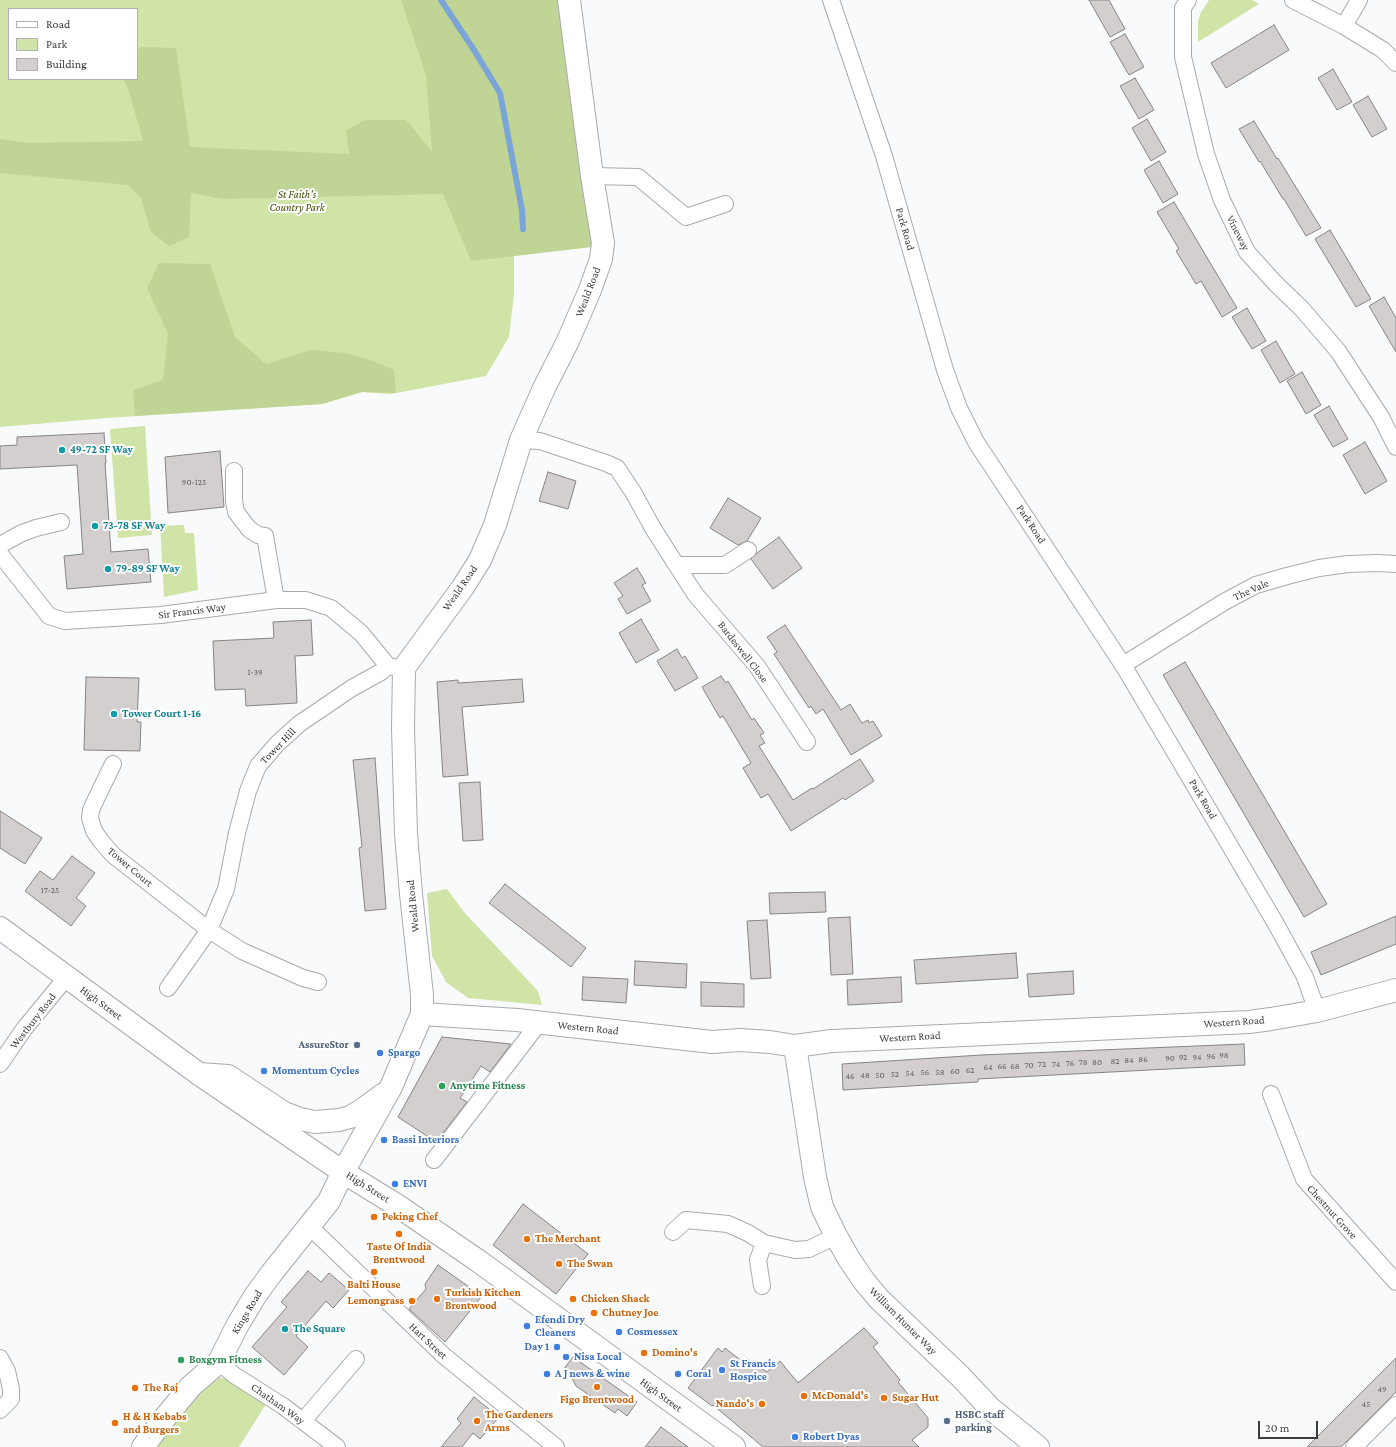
<!DOCTYPE html>
<style>
body{margin:0}
#map{position:relative;width:1396px;height:1447px;overflow:hidden;background:#f8fafb;font-family:"Crimson Pro",serif}
canvas{display:block}
.legend{position:absolute;left:8px;top:8px;width:130px;height:72px;box-sizing:border-box;background:#fff;border:1px solid #b1b1b1;margin:0;padding:5px 7px;list-style:none;font-size:12px;color:#3c3d3d}
.legend li{display:flex;align-items:center;gap:8px;height:20px}
.legend b{width:20px;border:1px solid #b1b1b1}
.scale{position:absolute;left:1258px;top:1421px;width:60px;height:18px;box-sizing:border-box;border:2px solid #3c3d3d;border-top:0;padding-left:5px;font-size:12px;line-height:14px;white-space:nowrap;color:#3c3d3d;-webkit-text-stroke:3px #fff;paint-order:stroke}
</style>
<div id="map">
<canvas width="1396" height="1447"></canvas>
<ul class="legend">
<li><b style="height:5px;background:#fff"></b>Road</li>
<li><b style="height:11px;background:#d1e4a7"></b>Park</li>
<li><b style="height:11px;background:#d2cfce"></b>Building</li>
</ul>
<div class="scale">20 m</div>
</div>
<script>
const ctx = document.querySelector('canvas').getContext('2d');
ctx.lineJoin = 'round';
function fill(path, color) { ctx.fillStyle = color; ctx.fill(path, 'evenodd'); }
const poly = rows => new Path2D(rows.map(r => 'M' + r).join(''));
function trace(path, color, width, dash) { ctx.strokeStyle = color; ctx.lineWidth = width; ctx.lineCap = dash ? 'butt' : 'round'; ctx.setLineDash(dash || []); ctx.stroke(path); }
function label(font, color, halo, rows, align = 'center') {
  ctx.font = font + ' "Crimson Pro",serif'; ctx.lineWidth = 4; ctx.setLineDash([]); ctx.textBaseline = 'middle'; ctx.strokeStyle = halo; ctx.fillStyle = color; for (const [text, x, y, turn = 0] of rows) {
    ctx.save(); ctx.translate(x, y); ctx.rotate((+turn || 0) * Math.PI / 180); ctx.textAlign = isNaN(turn) ? turn : align; if (halo) ctx.strokeText(text, 0, 0); ctx.fillText(text, 0, 0); ctx.restore();
  }
}
const green = poly([
 [0,0,569,0,591,247,514,256,514,294,509,337,486,376,391,394,362,392,322,404,107,418,0,427],
 [9,9,137,9,137,79,9,79],
 [1209,0,1252,0,1259,4,1198,42,1198,21,1201,12],
 [145,426,152,535,118,538,110,429],
 [184,525,185,533,194,533,198,590,164,597,160,526],
 [447,889,464,912,538,991,542,1005,468,998,446,982,432,956,427,893],
 [219,1377,259,1390,271,1396,239,1447,143,1447,191,1396]
]);
const forest = poly([
 [401,0,569,0,592,176,591,247,471,261,443,194,222,199,191,193,189,237,169,246,151,232,141,198,128,185,0,173,0,139,28,143,143,141,128,88,123,79,137,79,137,50,141,47,176,48,190,147,349,154,346,130,365,120,406,120,432,151,426,75],
 [159,263,210,264,235,337,266,364,311,350,345,353,373,361,394,370,396,393,362,392,322,404,135,416,133,390,163,380,168,334,147,288]
]);
const stream = poly([
 [441,0,474,50,500,93,522,210,523,229]
]);
const building = poly([
 [1089,0,1109,0,1125,29,1110,37,1089,0],
 [1274,25,1289,50,1226,88,1211,63,1274,25],
 [1125,34,1144,67,1129,75,1110,42,1125,34],
 [1333,69,1352,102,1337,110,1318,78,1333,69],
 [1135,78,1154,110,1139,119,1120,86,1135,78],
 [1368,96,1387,129,1372,137,1353,105,1368,96],
 [1147,119,1166,152,1151,161,1132,128,1147,119],
 [1254,121,1277,159,1278,158,1321,228,1306,236,1284,199,1283,199,1260,161,1259,162,1239,129,1254,121],
 [1159,161,1178,194,1163,203,1144,170,1159,161],
 [1174,202,1237,308,1222,317,1201,281,1196,284,1176,251,1179,249,1157,212,1174,202],
 [1330,230,1371,299,1356,307,1315,239,1330,230],
 [1384,297,1396,318,1396,352,1369,306,1384,297],
 [1247,308,1266,341,1252,349,1232,317,1247,308],
 [1276,341,1295,374,1280,383,1261,350,1276,341],
 [1302,372,1321,405,1306,414,1287,381,1302,372],
 [1329,406,1348,439,1333,447,1314,415,1329,406],
 [104,433,106,463,105,463,111,552,148,549,151,582,67,589,64,556,83,554,77,465,0,469,0,446,17,445,17,437,104,433],
 [1365,442,1387,481,1365,494,1343,455,1365,442],
 [220,451,224,507,168,513,165,457,220,451],
 [548,472,576,481,568,509,539,501,548,472],
 [728,498,761,518,747,541,738,545,710,528,728,498],
 [779,537,802,568,773,589,751,559,757,553,779,537],
 [637,568,646,583,642,585,651,601,627,614,618,599,623,596,614,583,637,568],
 [641,619,659,650,636,663,619,633,641,619],
 [311,620,313,655,295,656,297,703,246,706,245,689,215,690,213,641,274,638,273,622,311,620],
 [785,625,841,710,850,704,862,723,868,720,869,723,873,721,882,736,851,755,823,709,816,714,811,706,809,708,774,654,777,652,767,637,785,625],
 [677,649,682,658,685,656,698,678,675,691,657,661,677,649],
 [1185,662,1327,904,1304,917,1163,675,1185,662],
 [721,676,726,683,728,681,752,720,754,718,764,733,760,735,765,743,759,746,793,800,812,788,813,789,860,759,874,781,845,800,843,798,791,831,768,794,761,798,743,768,751,763,723,716,720,718,702,687,721,676],
 [86,677,139,678,137,722,141,722,140,751,84,750,86,677],
 [522,679,524,702,462,707,468,775,443,777,437,682,458,680,458,683,522,679],
 [375,758,386,909,365,911,359,848,362,847,353,760,375,758],
 [480,782,483,840,463,841,459,783,480,782],
 [0,811,42,838,25,864,0,848,0,811],
 [72,856,95,873,76,898,86,906,71,926,25,891,40,871,53,880,72,856],
 [505,884,586,948,571,967,489,903,505,884],
 [825,892,826,912,770,914,769,893,825,892],
 [1396,916,1396,944,1321,975,1311,952,1396,916],
 [850,917,853,974,831,975,828,918,850,917],
 [767,920,771,978,751,979,747,921,767,920],
 [1016,953,1018,978,916,984,914,960,1016,953],
 [635,961,687,964,686,988,634,985,635,961],
 [1073,971,1074,994,1029,997,1027,974,1073,971],
 [583,977,628,979,626,1003,582,1000,583,977],
 [901,977,902,1002,848,1005,847,980,901,977],
 [701,982,744,984,744,1007,701,1006,701,982],
 [442,1037,511,1044,490,1072,481,1066,460,1098,467,1102,436,1142,398,1117,442,1037],
 [1244,1044,1245,1065,978,1079,978,1082,843,1090,842,1064,981,1055,1244,1044],
 [523,1204,588,1254,556,1294,493,1245,523,1204],
 [438,1265,482,1296,445,1342,409,1309,426,1289,425,1284,438,1265],
 [308,1271,321,1282,329,1273,349,1290,333,1308,326,1301,296,1336,308,1347,284,1375,252,1347,287,1307,281,1302,308,1271],
 [864,1328,878,1343,873,1347,900,1380,898,1382,928,1418,928,1427,912,1440,919,1447,763,1447,713,1405,712,1406,688,1388,718,1348,722,1352,725,1348,743,1362,746,1358,767,1372,780,1361,798,1383,864,1328],
 [573,1357,637,1402,627,1416,618,1409,615,1413,576,1386,571,1376,563,1370,573,1357],
 [1396,1358,1396,1392,1341,1447,1307,1447,1396,1358],
 [474,1397,499,1417,480,1439,473,1433,462,1447,441,1447,461,1423,457,1419,474,1397],
 [661,1427,688,1447,645,1447,661,1427]
]);
const street = poly([
 [831,0,884,156,945,370,959,408,976,442,1123,665,1180,761,1276,924,1305,977,1317,1011],
 [1188,0,1183,8,1183,57,1206,154,1222,200,1247,252,1275,283,1302,309,1338,351,1381,417,1396,447],
 [1293,0,1344,26,1383,50,1396,63],
 [1344,26,1359,0],
 [592,176,638,177,686,217,725,204],
 [521,440,540,441,606,463,617,468,633,492,654,530,695,594,757,666,807,742],
 [234,471,234,501,236,512,249,529,258,535,265,536,276,600],
 [0,545,22,533,36,528,61,522],
 [0,554,49,616,65,621,161,615,276,600,306,600,331,608,361,633,388,666],
 [677,565,725,565,748,550],
 [1123,665,1224,602,1256,585,1287,576,1319,568,1348,564,1378,563,1396,564],
 [113,764,96,799,91,810,90,818,94,831,101,841,113,855,209,930,242,951,303,978,318,982],
 [168,988,209,930,226,889,237,833,248,791,258,766,277,744,299,724,352,688,381,672,388,666,398,668],
 [0,1064,24,1029,66,978],
 [1271,1094,1304,1179,1396,1282],
 [434,1160,539,1023],
 [309,1226,443,1355,556,1447],
 [673,1232,686,1220,728,1224,748,1233,764,1243,795,1250,809,1249,836,1236],
 [762,1286,758,1260,764,1243],
 [0,1358,7,1371,11,1389,11,1399,0,1410],
 [219,1362,234,1375,283,1406,337,1447],
 [303,1421,356,1359],
 [1354,1447,1396,1405]
]);
const secondary = poly([
 [422,1014,517,1020,712,1042,740,1040,770,1042,795,1046,832,1041,1249,1022,1271,1019,1317,1011,1396,990],
 [795,1046,815,1177,822,1207,836,1236,849,1259,864,1281,879,1299,960,1376,990,1408,1038,1447],
 [199,1074,228,1076,284,1113,300,1119,315,1122,339,1120,350,1117,362,1110,384,1094],
 [143,1447,163,1420,191,1386,219,1362,237,1326,255,1296,271,1274,329,1201,343,1172,391,1087,422,1014,422,995,411,894,406,834,403,728,404,668,463,587,480,560,495,525,521,440,545,386,567,343,590,290,601,259,603,243,592,176,569,0]
]);
const primary = poly([
 [0,928,199,1074,343,1172,398,1206,477,1260,734,1447]
]);
const markers = [
 [62,450,4,"#0f9aa8"],
 [95,526,4,"#0f9aa8"],
 [108,569,4,"#0f9aa8"],
 [114,714,4,"#0f9aa8"],
 [357,1045,4,"#5c6f8a"],
 [380,1053,4,"#3f7fe0"],
 [264,1071,4,"#3f7fe0"],
 [442,1086,4,"#2e9e5b"],
 [384,1140,4,"#3f7fe0"],
 [395,1184,4,"#3f7fe0"],
 [374,1217,4,"#e8710a"],
 [399,1234,4,"#e8710a"],
 [527,1239,4,"#e8710a"],
 [559,1264,4,"#e8710a"],
 [374,1272,4,"#e8710a"],
 [437,1299,4,"#e8710a"],
 [573,1299,4,"#e8710a"],
 [412,1301,4,"#e8710a"],
 [594,1313,4,"#e8710a"],
 [527,1326,4,"#3f7fe0"],
 [285,1329,4,"#0f9aa8"],
 [619,1332,4,"#3f7fe0"],
 [557,1347,4,"#3f7fe0"],
 [644,1353,4,"#e8710a"],
 [566,1357,4,"#3f7fe0"],
 [181,1360,4,"#2e9e5b"],
 [722,1370,4,"#3f7fe0"],
 [547,1374,4,"#3f7fe0"],
 [678,1374,4,"#3f7fe0"],
 [597,1387,4,"#e8710a"],
 [135,1388,4,"#e8710a"],
 [804,1396,4,"#e8710a"],
 [884,1398,4,"#e8710a"],
 [762,1404,4,"#e8710a"],
 [477,1421,4,"#e8710a"],
 [947,1421,4,"#5c6f8a"],
 [115,1423,4,"#e8710a"],
 [795,1437,4,"#3f7fe0"]
];
const numberNames = [
 ["90-125",194,482],
 ["1-39",255,672],
 ["17-25",50,890],
 ["98",1224,1055],
 ["96",1211,1056],
 ["92",1183,1057],
 ["94",1197,1057],
 ["90",1170,1058],
 ["86",1143,1059],
 ["84",1129,1060],
 ["82",1115,1061],
 ["78",1083,1062],
 ["80",1097,1062],
 ["76",1070,1063],
 ["72",1042,1064],
 ["74",1056,1064],
 ["70",1029,1065],
 ["66",1002,1066],
 ["68",1015,1066],
 ["64",988,1067],
 ["62",970,1070],
 ["60",955,1071],
 ["56",925,1072],
 ["58",940,1072],
 ["54",910,1073],
 ["52",895,1074],
 ["48",865,1075],
 ["50",880,1075],
 ["46",850,1076],
 ["49",1382,1389],
 ["45",1366,1404]
];
const parkNames = [
 ["St Faith's",297,195],
 ["Country Park",297,208]
];
const streetNames = [
 ["Park Road",905,229,74],
 ["Vineway",1238,233,63],
 ["Weald Road",588,292,-69],
 ["Park Road",1031,524,57],
 ["Weald Road",460,588,-55],
 ["The Vale",1251,590,-24],
 ["Sir Francis Way",192,611,-7],
 ["Bardeswell Close",743,652,52],
 ["Tower Hill",278,746,-46],
 ["Park Road",1203,799,60],
 ["Tower Court",130,867,40],
 ["Weald Road",413,906,-96],
 ["High Street",101,1003,36],
 ["Westbury Road",33,1021,-52],
 ["Western Road",1234,1022,-4],
 ["Western Road",588,1028,6],
 ["Western Road",910,1037,-3],
 ["High Street",368,1187,32],
 ["Chestnut Grove",1332,1212,48],
 ["Kings Road",247,1312,-59],
 ["William Hunter Way",903,1321,45],
 ["Hart Street",428,1341,43],
 ["High Street",661,1395,36],
 ["Chatham Way",278,1404,35]
];
const cultureNames = [
 ["49-72 SF Way",70,450],
 ["73-78 SF Way",103,526],
 ["79-89 SF Way",116,569],
 ["Tower Court 1-16",122,714],
 ["The Square",293,1329]
];
const serviceNames = [
 ["AssureStor",349,1045],
 ["HSBC staff",955,1415,"left"],
 ["parking",955,1428,"left"]
];
const shopNames = [
 ["Spargo",388,1053],
 ["Momentum Cycles",272,1071],
 ["Bassi Interiors",392,1140],
 ["ENVI",403,1184],
 ["Efendi Dry",535,1320],
 ["Cleaners",535,1333],
 ["Cosmessex",627,1332],
 ["Day 1",549,1347,"right"],
 ["Nisa Local",574,1357],
 ["St Francis",730,1364],
 ["Hospice",730,1377],
 ["A J news & wine",555,1374],
 ["Coral",686,1374],
 ["Robert Dyas",803,1437]
];
const leisureNames = [
 ["Anytime Fitness",450,1086],
 ["Boxgym Fitness",189,1360]
];
const foodNames = [
 ["Peking Chef",382,1217],
 ["The Merchant",535,1239],
 ["Taste Of India",399,1247,"center"],
 ["Brentwood",399,1260,"center"],
 ["The Swan",567,1264],
 ["Balti House",374,1285,"center"],
 ["Turkish Kitchen",445,1293],
 ["Brentwood",445,1306],
 ["Chicken Shack",581,1299],
 ["Lemongrass",404,1301,"right"],
 ["Chutney Joe",602,1313],
 ["Domino's",652,1353],
 ["The Raj",143,1388],
 ["McDonald's",812,1396],
 ["Sugar Hut",892,1398],
 ["Figo Brentwood",597,1400,"center"],
 ["Nando's",754,1404,"right"],
 ["The Gardeners",485,1415],
 ["Arms",485,1428],
 ["H & H Kebabs",123,1417],
 ["and Burgers",123,1430]
];
fill(green, '#d1e4a7');
fill(forest, '#c0d495');
trace(stream, '#7ca5d7', 6);
fill(building, '#d2cfce');
trace(building, '#878584', 1);
trace(street, '#a9aaac', 18);
trace(secondary, '#a9aaac', 24);
trace(primary, '#a9aaac', 24);
trace(street, '#fff', 16);
trace(secondary, '#fff', 22);
trace(primary, '#fff', 22);
for (const [x, y, r, color] of markers) { const dot = new Path2D(); dot.arc(x, y, r, 0, 2 * Math.PI); ctx.fillStyle = color; ctx.fill(dot); trace(dot, '#fff', 1.5); }
label('9px', '#626261', null, numberNames);
label('italic 11px', '#405008', '#fff', parkNames);
label('11px', '#3c3d3d', '#fff', streetNames);
label('bold 11px', '#0d838f', '#fff', cultureNames, 'left');
label('bold 11px', '#4e5e75', '#fff', serviceNames, 'right');
label('bold 11px', '#366cbe', '#fff', shopNames, 'left');
label('bold 11px', '#27864d', '#fff', leisureNames, 'left');
label('bold 11px', '#c56008', '#fff', foodNames, 'left');
</script>
